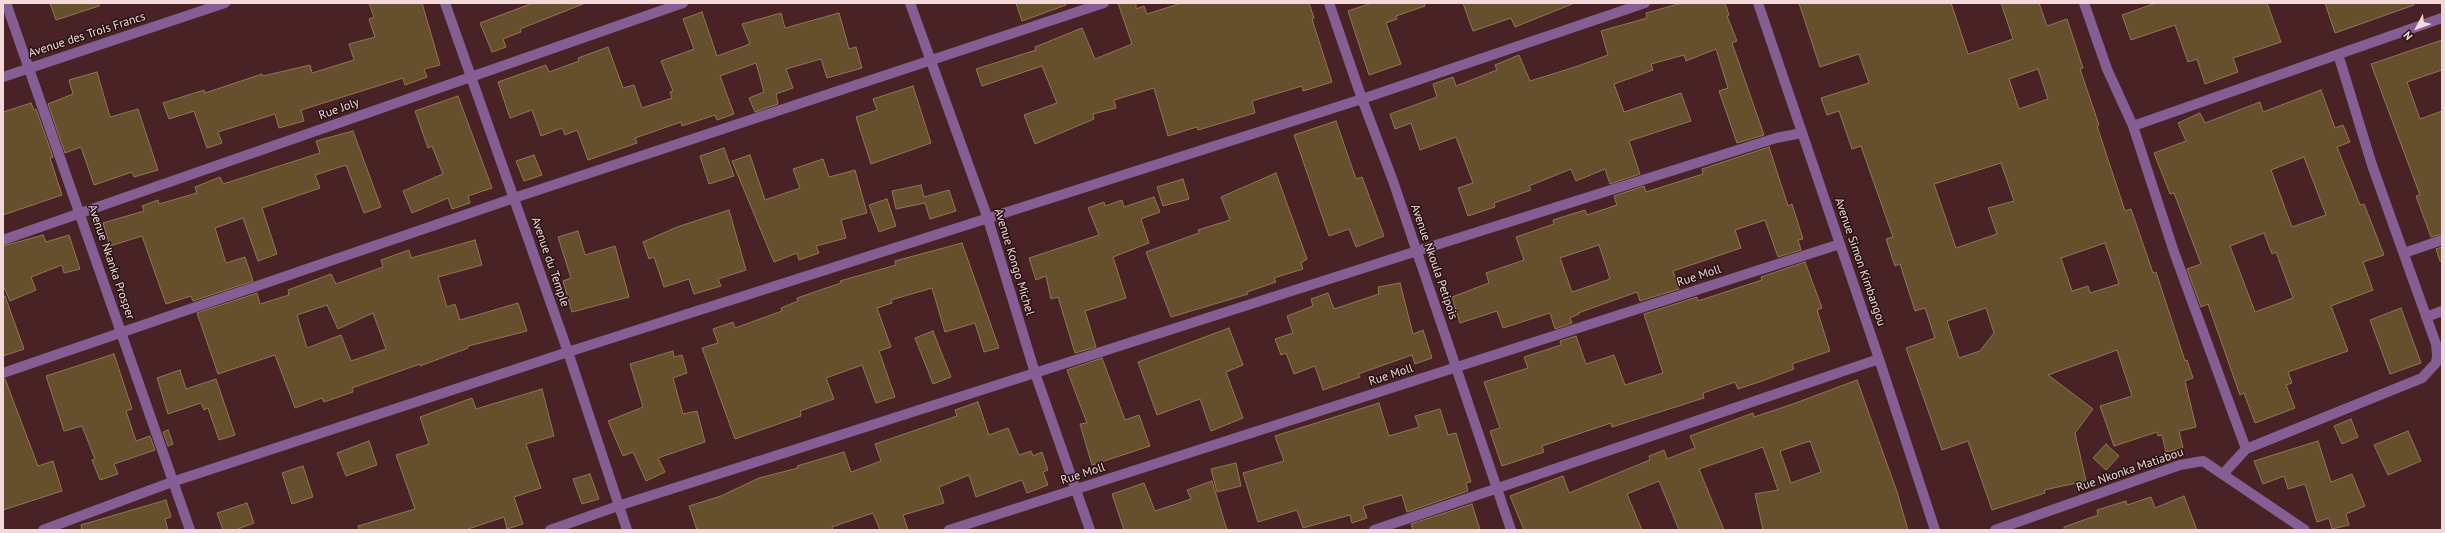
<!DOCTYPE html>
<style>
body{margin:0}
#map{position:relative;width:2445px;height:533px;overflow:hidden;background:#492225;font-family:"PT Sans",sans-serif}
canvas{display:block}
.frame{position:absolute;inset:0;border:4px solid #f4d9da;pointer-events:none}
.north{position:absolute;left:2397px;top:8px;width:40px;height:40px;-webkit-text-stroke:3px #241213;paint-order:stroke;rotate:229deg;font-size:11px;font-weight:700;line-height:16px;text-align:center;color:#f4d9da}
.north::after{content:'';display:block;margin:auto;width:14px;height:18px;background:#f4d9da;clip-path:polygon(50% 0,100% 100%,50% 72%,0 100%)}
</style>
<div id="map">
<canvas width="2445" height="533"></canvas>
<div class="frame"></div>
<div class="north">N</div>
</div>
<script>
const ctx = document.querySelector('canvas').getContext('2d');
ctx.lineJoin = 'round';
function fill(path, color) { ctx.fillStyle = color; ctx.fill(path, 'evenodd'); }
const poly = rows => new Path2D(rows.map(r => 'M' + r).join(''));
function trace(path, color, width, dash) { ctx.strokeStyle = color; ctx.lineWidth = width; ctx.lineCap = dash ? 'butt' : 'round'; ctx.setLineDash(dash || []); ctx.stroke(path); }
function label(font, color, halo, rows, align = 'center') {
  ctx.font = font + ' "PT Sans",sans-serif'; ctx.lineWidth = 3; ctx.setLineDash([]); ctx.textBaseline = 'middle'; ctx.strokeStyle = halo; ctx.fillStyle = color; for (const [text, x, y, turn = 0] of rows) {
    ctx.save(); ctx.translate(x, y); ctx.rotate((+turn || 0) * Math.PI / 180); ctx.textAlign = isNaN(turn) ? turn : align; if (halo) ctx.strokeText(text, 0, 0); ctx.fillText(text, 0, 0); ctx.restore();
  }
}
const building = poly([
 [50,3,99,3,99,6,56,20,50,3],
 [369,3,422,3,440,65,424,69,427,77,405,85,403,78,301,110,304,121,279,128,275,114,218,132,222,143,207,148,194,111,169,119,163,103,204,90,205,93,262,74,263,76,310,65,312,73,354,60,349,44,375,37,369,19,374,17,369,3],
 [533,3,583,4,520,29,521,32,503,39,506,47,492,52,480,23,533,3],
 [1016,3,1065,3,1066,5,1022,21,1016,3],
 [1118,3,1136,3,1136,9,1144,6,1147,14,1182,3,1309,3,1314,18,1312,19,1332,82,1303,91,1302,86,1252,101,1255,113,1198,130,1197,127,1168,136,1154,88,1114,100,1116,108,1093,114,1094,119,1035,144,1024,115,1057,103,1042,66,982,86,976,69,1036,50,1035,47,1082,28,1095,59,1132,44,1118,3],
 [1372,3,1424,3,1425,6,1396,16,1397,19,1386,23,1401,64,1369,75,1348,11,1372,3],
 [1463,3,1572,3,1572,4,1515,27,1511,18,1473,31,1463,3],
 [1682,3,1725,3,1729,15,1727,16,1737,41,1732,43,1764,135,1737,143,1719,91,1728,88,1716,49,1686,61,1684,55,1651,64,1653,70,1614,84,1624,112,1681,93,1691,121,1629,141,1640,174,1610,184,1605,169,1576,181,1571,169,1529,186,1531,190,1494,203,1495,207,1468,216,1458,188,1473,183,1456,137,1420,150,1411,123,1395,129,1390,114,1437,97,1433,84,1453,77,1456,86,1497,70,1495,65,1519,55,1530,81,1575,67,1608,55,1601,31,1647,18,1646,13,1682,3],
 [1799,3,1951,3,1968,54,2013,39,2001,3,2039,3,2047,26,2067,19,2083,68,2080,69,2099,125,2097,126,2125,211,2131,209,2153,273,2156,272,2185,361,2187,360,2193,378,2185,381,2196,427,2179,431,2183,448,2166,452,2162,435,2158,436,2157,432,2114,446,2100,406,2132,396,2117,350,2048,375,2093,409,2075,433,2086,481,2044,490,2045,493,1992,510,1968,441,1942,450,1906,348,1935,338,1925,308,1915,311,1900,264,1895,266,1886,239,1893,237,1861,146,1852,149,1839,111,1827,115,1821,98,1869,83,1859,54,1820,67,1799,3],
 [2038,69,2048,99,2019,109,2009,79,2038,69],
 [2001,163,2014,201,1988,208,1997,234,1956,248,1934,184,2001,163],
 [2105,243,2119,284,2090,293,2088,286,2072,291,2061,258,2105,243],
 [1986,308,1994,333,1980,351,1959,358,1947,321,1986,308],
 [2156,3,2267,3,2281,42,2233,58,2238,72,2205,84,2197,59,2188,62,2175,25,2131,40,2122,15,2156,3],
 [2325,3,2413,3,2414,5,2335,33,2325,3],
 [702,12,717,56,750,44,742,24,781,13,785,28,839,13,849,49,856,47,862,68,827,78,821,59,786,69,793,88,776,94,778,104,755,112,749,98,764,92,756,63,720,76,734,114,717,120,715,115,682,126,681,122,635,138,637,143,588,160,577,130,565,135,562,128,541,136,532,110,510,118,498,82,546,65,549,72,579,61,578,58,608,47,623,88,634,85,642,108,672,98,670,92,673,91,661,61,694,49,683,19,702,12],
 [2442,40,2442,70,2407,82,2420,119,2442,111,2442,234,2431,237,2416,196,2420,195,2371,64,2442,40],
 [97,72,110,117,138,109,158,170,134,177,132,172,94,185,81,147,65,153,48,104,73,94,69,80,97,72],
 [913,86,931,143,871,164,856,117,877,110,873,99,913,86],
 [2321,90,2335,128,2343,125,2350,142,2337,147,2360,205,2364,204,2384,255,2363,262,2373,290,2331,306,2348,351,2288,372,2292,383,2286,385,2295,408,2255,423,2244,393,2240,395,2208,304,2201,307,2187,269,2201,264,2174,193,2170,194,2154,153,2186,141,2178,123,2200,113,2205,123,2260,102,2263,112,2321,90],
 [2304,157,2326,215,2292,227,2271,170,2304,157],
 [2264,233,2272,254,2276,252,2293,298,2255,312,2230,246,2264,233],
 [458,96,492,188,468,196,470,203,452,209,448,198,412,213,403,191,443,174,432,146,428,148,415,111,458,96],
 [31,103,34,110,36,109,53,157,50,158,62,195,3,215,3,112,31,103],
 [1336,121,1356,179,1362,177,1384,236,1356,247,1349,229,1329,236,1294,135,1336,121],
 [353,131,381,207,364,213,346,165,315,175,320,188,262,208,277,254,258,261,243,218,215,228,226,263,245,257,253,281,193,301,191,296,166,304,142,236,110,246,103,223,144,211,142,206,158,200,159,204,197,193,195,187,220,177,223,184,320,153,316,141,353,131],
 [1769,147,1788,206,1792,204,1803,239,1798,240,1801,250,1778,257,1765,220,1735,230,1741,248,1673,271,1679,289,1640,301,1637,292,1578,313,1579,314,1570,318,1572,323,1555,329,1550,313,1503,328,1497,311,1460,323,1452,297,1489,283,1486,273,1524,260,1516,237,1554,224,1553,220,1585,210,1587,215,1617,205,1614,196,1644,186,1646,192,1703,174,1702,169,1769,147],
 [1599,245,1610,279,1572,292,1560,258,1599,245],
 [724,148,734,176,709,184,700,156,724,148],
 [534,155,542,175,524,181,516,161,534,155],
 [750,155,765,200,800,188,793,169,823,159,829,177,855,170,867,213,841,220,846,238,816,246,819,253,799,260,797,253,774,262,732,161,750,155],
 [1276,173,1307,259,1301,263,1303,269,1274,278,1276,282,1247,292,1248,294,1171,317,1146,252,1199,233,1198,230,1230,220,1221,197,1276,173],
 [1183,179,1189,199,1163,206,1157,187,1183,179],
 [921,185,924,197,949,190,956,211,930,219,925,203,896,209,892,191,921,185],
 [1154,197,1160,212,1141,219,1149,243,1113,257,1126,298,1085,311,1096,347,1075,353,1058,297,1051,299,1046,276,1036,280,1029,258,1099,235,1088,208,1104,202,1105,206,1122,200,1124,207,1154,197],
 [887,199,896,226,879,232,869,205,887,199],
 [729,210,746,270,718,279,721,286,694,294,689,279,664,287,654,257,649,259,643,242,677,227,729,210],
 [578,231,585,255,615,246,629,297,572,312,563,281,571,278,558,237,578,231],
 [43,235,46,242,69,235,80,269,64,273,62,265,31,277,36,290,10,301,3,285,3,246,43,235],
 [475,240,482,265,438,277,447,307,455,304,460,320,518,303,527,331,468,346,468,348,420,366,420,364,352,388,353,392,324,402,322,398,295,408,275,355,218,374,197,313,257,293,260,304,289,295,288,290,331,274,336,284,383,267,381,260,409,250,411,258,475,240],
 [327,305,338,329,373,313,386,349,351,361,341,335,307,348,297,315,327,305],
 [962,243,999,348,984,352,975,323,945,332,932,288,891,300,892,303,877,308,891,347,879,351,895,397,876,403,862,365,826,378,834,399,800,411,801,416,735,439,702,348,718,343,713,329,733,322,735,328,782,311,781,308,798,301,797,298,841,283,840,281,896,265,895,261,962,243],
 [2442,247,2442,261,2440,261,2436,249,2442,247],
 [1805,262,1822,308,1817,310,1830,351,1792,364,1794,369,1762,381,1738,389,1735,382,1703,393,1704,398,1612,427,1611,423,1542,446,1544,452,1502,466,1490,431,1500,428,1484,382,1528,368,1524,357,1561,345,1560,341,1576,336,1586,364,1614,355,1625,385,1663,373,1644,314,1697,297,1698,301,1762,280,1761,277,1805,262],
 [1400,283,1413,334,1423,330,1432,358,1415,364,1412,355,1358,374,1360,377,1323,390,1315,366,1294,374,1286,353,1281,355,1275,339,1293,333,1287,316,1313,306,1311,299,1328,293,1334,309,1379,294,1378,287,1400,283],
 [5,296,24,349,3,356,3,297,5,296],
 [2401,308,2421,363,2390,374,2370,320,2401,308],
 [1229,328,1243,365,1226,372,1243,418,1211,431,1200,399,1157,415,1138,362,1229,328],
 [933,331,951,377,933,384,915,338,933,331],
 [673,351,674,357,682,355,687,373,673,378,683,414,697,411,705,442,658,458,665,472,646,481,633,452,623,456,608,421,643,407,630,364,673,351],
 [114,354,132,409,126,411,136,441,150,436,155,450,114,464,118,474,100,480,92,460,95,459,82,426,64,431,46,376,114,354],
 [1102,358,1125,420,1139,415,1150,446,1092,465,1080,424,1087,423,1067,370,1102,358],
 [180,370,186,389,216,379,235,435,219,440,208,408,204,410,201,403,168,414,157,378,180,370],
 [3,379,5,379,38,466,53,461,62,491,3,510,3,379],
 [1857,380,1897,492,1908,530,1763,530,1755,494,1778,490,1763,447,1699,469,1724,530,1679,530,1659,481,1627,494,1642,530,1524,530,1510,496,1563,476,1569,493,1650,460,1649,456,1664,450,1667,459,1695,448,1690,436,1753,413,1754,417,1793,404,1857,380],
 [1810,441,1821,472,1791,483,1780,451,1810,441],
 [542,389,554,436,526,444,541,488,514,497,523,524,507,529,504,517,465,530,359,530,358,526,415,509,396,455,429,444,420,417,472,398,476,409,542,389],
 [978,402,989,435,1008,428,1019,455,1031,451,1033,456,1042,452,1048,470,1043,472,1048,485,1027,493,1022,480,976,497,969,475,939,487,944,503,903,515,908,530,880,530,873,513,832,527,833,530,697,530,689,506,721,496,759,478,798,468,797,466,844,452,851,472,881,461,875,444,957,416,955,410,978,402],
 [1379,403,1389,436,1419,427,1415,416,1440,409,1448,435,1456,433,1471,482,1466,483,1468,491,1407,512,1402,495,1363,506,1367,518,1352,523,1350,515,1303,528,1297,510,1258,522,1243,473,1284,461,1275,436,1379,403],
 [2351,419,2358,437,2342,444,2334,426,2351,419],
 [168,430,173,444,168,446,163,432,168,430],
 [2408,431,2421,461,2388,475,2374,445,2408,431],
 [369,441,377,465,346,476,337,453,369,441],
 [2318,441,2331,482,2352,474,2365,506,2346,514,2349,525,2332,529,2329,518,2317,522,2305,484,2288,489,2284,476,2263,484,2254,461,2318,441],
 [2106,444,2119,456,2106,470,2093,458,2106,444],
 [1236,463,1241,486,1217,492,1211,469,1236,463],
 [303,466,313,497,292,504,282,473,303,466],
 [590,474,599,499,582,504,573,479,590,474],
 [1212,481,1227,530,1124,530,1112,494,1144,483,1155,511,1191,499,1187,490,1212,481],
 [2184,496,2197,530,2064,530,2064,527,2098,515,2097,510,2126,501,2127,505,2151,497,2155,508,2184,496],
 [166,500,171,517,165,519,168,530,82,530,81,525,166,500],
 [247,503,254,523,235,530,223,530,217,513,247,503],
 [1472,504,1480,530,1413,530,1411,524,1472,504]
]);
const minor = poly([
 [6,3,190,530],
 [445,3,568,352,627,530],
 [910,3,988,219,1035,373,1090,530],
 [1329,3,1362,99,1393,181,1511,530],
 [1758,3,1879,359,1935,530],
 [2084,3,2107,69,2133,126,2174,252,2246,449],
 [3,77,225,3],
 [2133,126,2442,18],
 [3,240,683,3],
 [2404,253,2442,240],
 [2426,317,2442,311],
 [3,373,514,198,1104,3],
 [2223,474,2246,449,2422,378,2436,363,2437,355,2436,344,2372,165,2338,54],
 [43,530,172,482,568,352,1362,99,1645,3],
 [550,530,618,506,1417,251,1776,138,1802,133],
 [949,530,1840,244],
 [1374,530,1879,359],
 [1995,530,2180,465,2203,461,2305,530]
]);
const streetNames = [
 ["Avenue des Trois Francs",87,35,-18],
 ["Rue Joly",339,109,-20],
 ["Avenue Nkanka Prosper",111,262,71],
 ["Avenue du Temple",550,262,71],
 ["Avenue Kongo Michel",1014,262,73],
 ["Avenue Nkoula Petipois",1434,262,71],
 ["Avenue Simon Kimbangou",1860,262,71],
 ["Rue Moll",1699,276,-18],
 ["Rue Moll",1391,375,-18],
 ["Rue Nkonka Matiabou",2130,470,-19],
 ["Rue Moll",1083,474,-18]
];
fill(building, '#664f2d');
trace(building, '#907854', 1);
trace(minor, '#855f94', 10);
label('12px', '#f4d9da', '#241213', streetNames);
</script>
